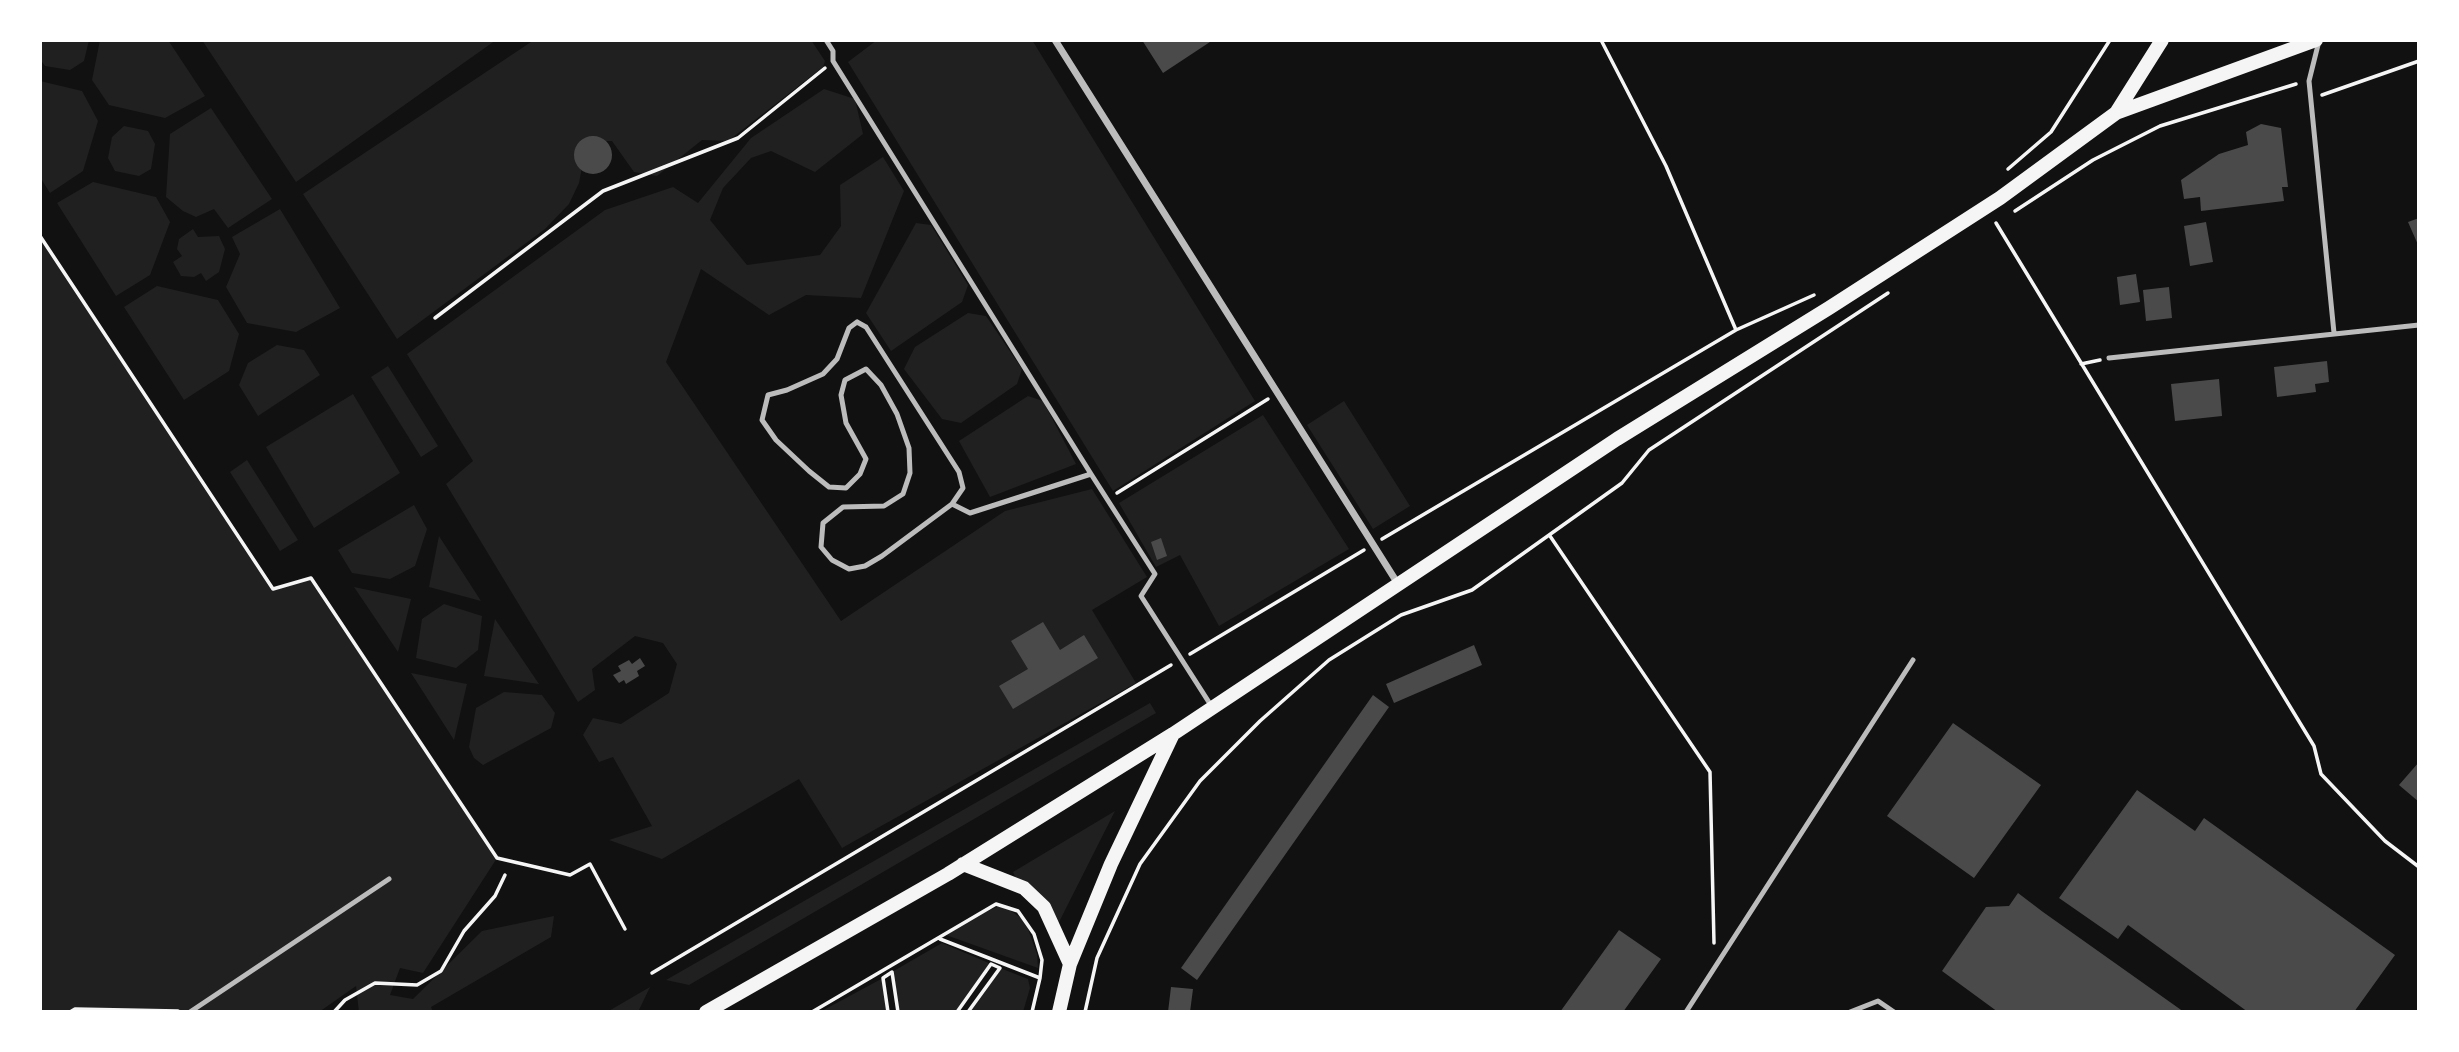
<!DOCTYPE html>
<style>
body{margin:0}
#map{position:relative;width:2459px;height:1052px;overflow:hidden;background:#111;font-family:"DejaVu Sans",sans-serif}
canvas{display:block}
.frame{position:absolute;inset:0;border:42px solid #fff;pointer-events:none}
</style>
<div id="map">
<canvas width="2459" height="1052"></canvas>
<div class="frame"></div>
</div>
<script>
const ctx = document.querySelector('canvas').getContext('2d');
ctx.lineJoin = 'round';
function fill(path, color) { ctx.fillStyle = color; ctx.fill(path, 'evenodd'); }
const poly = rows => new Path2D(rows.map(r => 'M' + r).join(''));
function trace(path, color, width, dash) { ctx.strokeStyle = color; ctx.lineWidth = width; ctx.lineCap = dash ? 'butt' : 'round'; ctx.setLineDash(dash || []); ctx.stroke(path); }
const green = poly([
 [41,40,89,40,84,61,70,70,45,66,40,59],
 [100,40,168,40,205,96,165,118,109,105,92,80],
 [202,40,496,40,296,182],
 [534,40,811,40,825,61,823,67,728,141,702,140,657,176,634,172,612,141,587,141,579,183,569,204,545,229,397,339,303,194],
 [877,40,1032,40,1255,401,1113,491,848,62],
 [40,81,82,91,98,121,83,171,50,193,40,177],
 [824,89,855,99,863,134,815,172,771,151,751,158,723,188,710,220,747,265,820,255,841,226,840,185,883,157,904,191,861,298,806,295,769,315,701,269,666,362,841,621,1005,511,1092,489,1147,577,1092,610,1136,683,842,848,799,779,662,859,609,840,652,826,613,757,599,762,583,735,593,718,621,724,669,693,677,664,663,643,635,636,592,669,595,690,578,702,446,484,473,461,407,354,605,210,673,187,698,203,751,138],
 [211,108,272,199,228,228,214,209,196,217,183,211,166,197,170,134],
 [124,126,148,131,155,144,151,169,139,176,115,171,108,158,112,137],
 [93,182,156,197,170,222,150,275,116,296,57,203],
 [280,209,340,308,296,332,247,323,226,287,240,254,232,237],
 [916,223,931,225,968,285,962,302,891,351,866,313],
 [193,229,198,237,219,236,225,249,219,272,206,281,201,273,194,277,181,276,173,262,182,256,177,249,179,239],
 [40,235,272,588,313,578,497,858,423,973,400,968,390,995,413,999,482,931,554,916,551,937,431,1007,433,1012,359,1012,356,986,319,1012,40,1012],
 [157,286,218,300,239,334,229,371,184,400,124,307],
 [968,313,986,316,1022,369,1017,384,961,423,942,419,904,369,915,347],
 [277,345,304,350,320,375,258,416,239,385,248,363],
 [388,366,438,446,421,457,371,377],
 [353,394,400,473,314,528,266,447],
 [1028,396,1043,401,1076,464,990,497,959,441],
 [1344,401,1410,506,1373,529,1307,425],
 [1263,415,1349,549,1219,626,1180,555,1156,567,1119,503],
 [247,460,298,540,280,551,230,472],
 [414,505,427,529,415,566,390,579,352,573,338,550],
 [439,536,481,601,429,587],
 [354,587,411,599,398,652],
 [444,604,482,616,478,650,456,668,416,658,422,619],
 [495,619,539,684,484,676],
 [411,673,467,684,454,740],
 [504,692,542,695,555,713,551,728,483,765,474,758,469,747,476,708],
 [1150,703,1156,713,689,985,666,980],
 [1115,811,1057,926,1017,881,1013,872],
 [997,907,1004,907,1011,911,1021,918,1028,929,1037,954,1038,968,946,935,974,917],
 [942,943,991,964,957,1012,898,1012,892,972],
 [1000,968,1028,979,1030,988,1023,1012,968,1012],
 [883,978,888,1012,820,1012],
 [650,987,638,1012,607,1012]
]);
const building = poly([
 [1142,40,1213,40,1163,73],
 [2261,124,2281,128,2288,187,2282,187,2284,201,2201,211,2200,197,2184,199,2181,180,2219,154,2248,145,2246,132],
 '574 155a19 19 0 1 1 38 0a19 19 0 1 1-38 0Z',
 [2419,218,2419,247,2408,222],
 [2206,222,2213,262,2190,266,2184,226],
 [2136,274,2140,302,2120,305,2117,277],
 [2169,287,2172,318,2146,321,2143,290],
 [2327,361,2329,382,2315,384,2316,392,2277,397,2274,367],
 [2219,379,2222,416,2175,421,2171,384],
 [1161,538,1167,556,1157,560,1151,542],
 [1043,622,1060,650,1084,635,1098,658,1013,709,999,686,1028,669,1011,641],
 [1474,645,1482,665,1394,703,1386,684],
 [640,658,645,666,637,671,639,676,626,684,624,680,619,683,613,675,621,671,618,666,629,660,632,664],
 [1373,695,1389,707,1197,980,1181,968],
 [1953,723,2041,785,1974,878,1887,816],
 [2419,762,2419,802,2399,785],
 [2137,790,2195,831,2204,818,2395,955,2354,1012,2248,1012,2128,925,2118,939,2059,898],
 [2018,893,2043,912,2184,1012,1998,1012,1942,971,1986,907,2009,906],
 [1619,930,1661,959,1623,1012,1560,1012],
 [1171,987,1193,989,1190,1012,1168,1012]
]);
const path = poly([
 [1601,40,1666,166,1736,330],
 [2322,95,2419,61],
 [2008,169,2051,132,2110,40],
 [2015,211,2093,160,2160,126,2296,84],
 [1996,223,2314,746,2321,774,2385,841,2419,867],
 [40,236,273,589,311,578,497,858,570,875,590,864,625,929],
 [435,318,603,191,738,138,825,68],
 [2081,364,2100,360],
 [1117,493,1268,399],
 [1550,536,1710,772,1714,943],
 [1382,539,1736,330,1814,295],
 [1190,654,1364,550],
 [940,939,1040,978,1032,1012],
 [652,973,1171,665],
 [70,1012,75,1009,178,1011],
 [334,1012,345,1000,375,983,417,985,441,971,464,931,495,896,505,875],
 [812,1012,996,904,1018,911,1034,934,1042,960,1040,978],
 [888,1012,883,978,892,972,898,1012],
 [957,1012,991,964,1000,968,968,1012],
 [1085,1012,1097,958,1140,864,1200,781,1260,721,1329,660,1401,615,1472,590,1622,483,1649,450,1888,293]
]);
const service = poly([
 [826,40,833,51,833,61,1091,474],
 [2319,41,2309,81,2334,333],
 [857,322,866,327,959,472,963,488,952,504,882,556,865,566,849,569,832,560,821,547,823,523,843,507,884,506,903,494,910,473,909,448,897,414,881,385,866,369,845,380,841,395,846,423,866,459,860,474,846,488,829,487,809,471,776,440,762,420,768,395,787,390,823,374,837,359,849,328,857,322],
 [2109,358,2419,325],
 [952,504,970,513,1091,474,1155,574,1141,596,1212,707],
 [190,1012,389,879],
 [1686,1012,1913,660],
 [1850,1012,1878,1001,1894,1012]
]);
const minor = poly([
 [1055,40,1398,584]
]);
const secondary = poly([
 [2116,113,2316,40],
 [963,864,1024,888,1044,907,1070,964],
 [706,1012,948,874,1173,734,1617,439,1829,308,2000,198,2116,113,2162,40],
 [1059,1012,1070,964,1111,864,1172,736]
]);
fill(green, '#202020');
fill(building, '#4a4a4a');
trace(path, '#f5f5f5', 3.5);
trace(service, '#bcbcbc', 5);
trace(minor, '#bcbcbc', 7);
trace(secondary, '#f5f5f5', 14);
</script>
